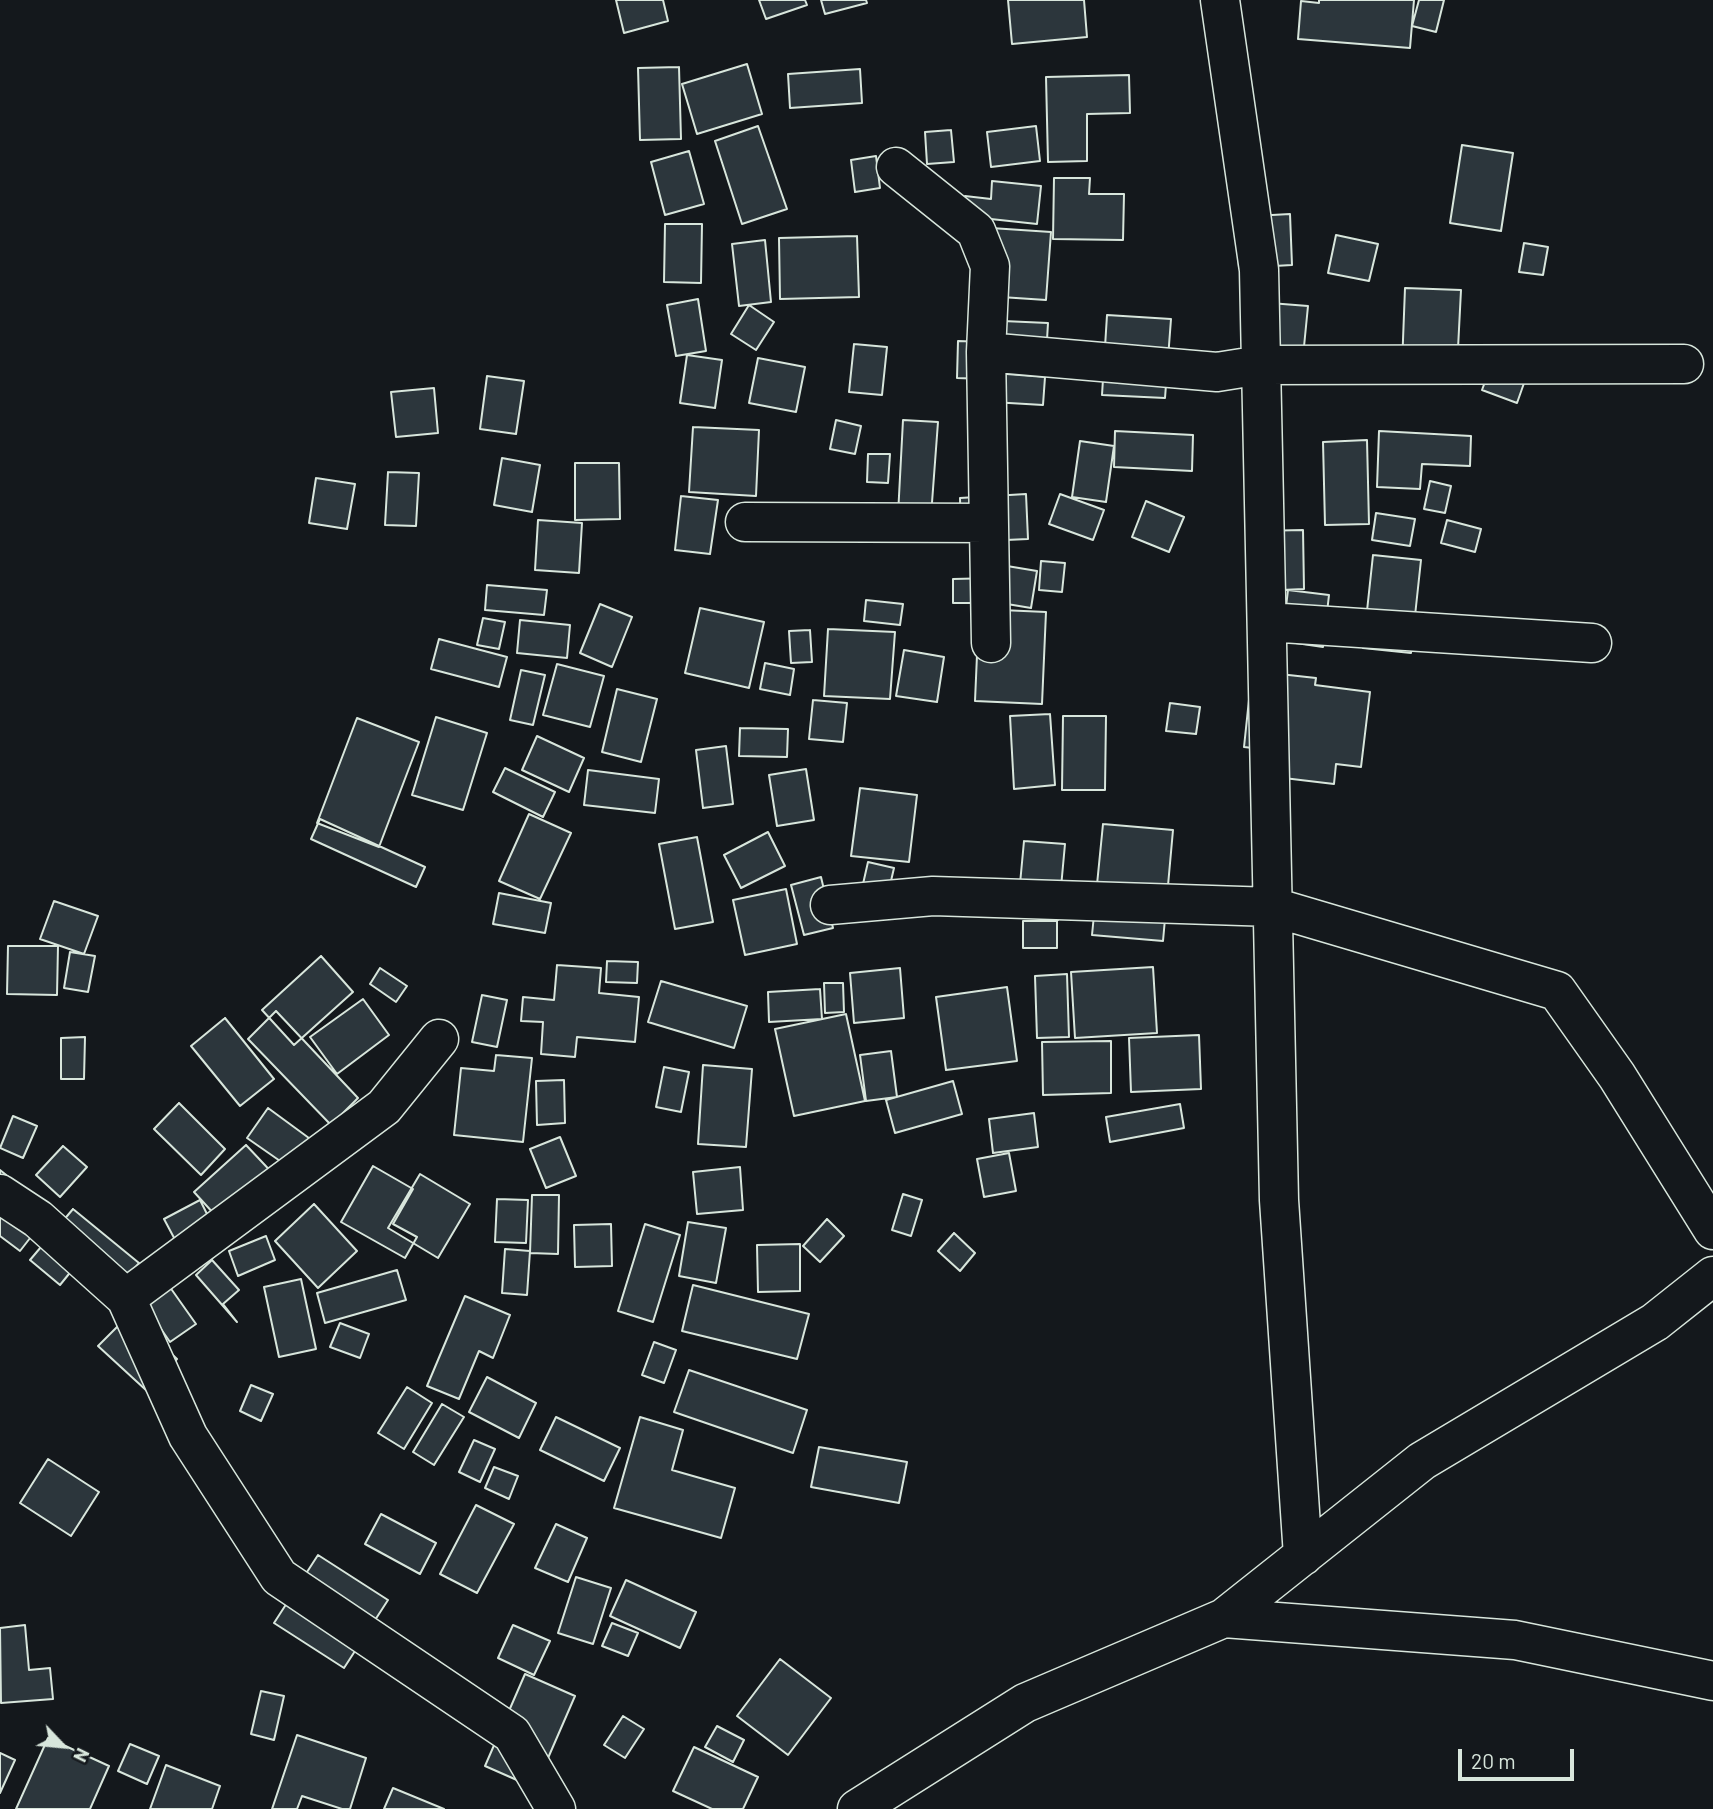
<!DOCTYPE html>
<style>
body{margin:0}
#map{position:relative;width:1713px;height:1809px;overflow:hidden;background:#14181c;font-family:Barlow,sans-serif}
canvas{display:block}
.north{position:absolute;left:28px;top:1711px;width:70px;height:70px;-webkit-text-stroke:5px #14181c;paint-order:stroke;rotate:116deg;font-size:19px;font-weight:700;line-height:28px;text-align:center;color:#d8e6dc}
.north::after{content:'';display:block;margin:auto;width:24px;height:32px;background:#d8e6dc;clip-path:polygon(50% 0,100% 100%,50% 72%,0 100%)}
.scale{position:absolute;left:1458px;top:1749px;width:116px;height:32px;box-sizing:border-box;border:4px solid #d8e6dc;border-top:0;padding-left:9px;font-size:21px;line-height:24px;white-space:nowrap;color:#d8e6dc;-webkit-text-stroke:5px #14181c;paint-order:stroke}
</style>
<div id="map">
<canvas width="1713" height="1809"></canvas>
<div class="north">N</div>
<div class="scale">20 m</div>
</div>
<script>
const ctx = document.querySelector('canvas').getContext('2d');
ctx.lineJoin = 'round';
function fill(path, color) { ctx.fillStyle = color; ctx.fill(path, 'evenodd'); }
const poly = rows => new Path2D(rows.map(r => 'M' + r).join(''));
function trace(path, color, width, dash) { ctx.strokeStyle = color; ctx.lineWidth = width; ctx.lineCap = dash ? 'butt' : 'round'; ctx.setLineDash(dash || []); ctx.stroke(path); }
const building = poly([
 [616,0,663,0,668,21,624,33,616,0],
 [759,0,805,0,807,5,766,19,759,0],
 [821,0,866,0,867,3,825,14,821,0],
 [1008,0,1084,0,1087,37,1012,44,1008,0],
 [1319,0,1414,0,1410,48,1298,39,1301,1,1319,3,1319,0],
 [1419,0,1444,0,1436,32,1412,26,1419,0],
 [747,64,762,114,697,134,682,84,747,64],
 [679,67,681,139,640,140,638,68,679,67],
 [860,69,862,103,790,108,788,74,860,69],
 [1129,75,1130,113,1087,114,1087,161,1048,162,1046,77,1129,75],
 [758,126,787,209,742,224,715,141,758,126],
 [1036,126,1040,161,991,167,987,132,1036,126],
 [951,130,954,162,927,164,925,132,951,130],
 [1462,145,1513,153,1501,231,1450,223,1462,145],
 [689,151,704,204,665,215,651,162,689,151],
 [876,156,880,188,855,192,851,160,876,156],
 [1054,178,1090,178,1089,194,1124,194,1123,240,1053,239,1054,178],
 [992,181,1041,186,1037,224,963,216,965,196,991,199,992,181],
 [1290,214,1292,265,1239,268,1236,217,1290,214],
 [665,224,702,224,701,283,664,282,665,224],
 [976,227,1051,232,1046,300,971,295,976,227],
 [1336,235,1378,244,1369,281,1328,273,1336,235],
 [857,236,859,297,780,299,779,238,857,236],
 [765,240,771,302,739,306,732,244,765,240],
 [1524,243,1548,247,1543,275,1519,272,1524,243],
 [1405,288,1461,290,1457,368,1402,366,1405,288],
 [698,299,706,351,676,356,667,305,698,299],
 [1270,303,1308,306,1301,377,1264,374,1270,303],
 [749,305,774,322,756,350,731,334,749,305],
 [1107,315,1171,319,1165,398,1102,395,1107,315],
 [1003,321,1048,323,1045,373,1000,371,1003,321],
 [958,341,985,342,984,379,957,378,958,341],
 [854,344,887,347,882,395,849,392,854,344],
 [687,355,722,360,715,408,680,403,687,355],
 [1494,357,1529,369,1517,403,1482,390,1494,357],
 [758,358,805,367,796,412,749,403,758,358],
 [994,373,1045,377,1043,405,992,402,994,373],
 [487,376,524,381,516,434,480,429,487,376],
 [434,388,438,433,396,437,391,392,434,388],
 [836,420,861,426,855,454,830,449,836,420],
 [903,420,938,422,931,516,898,515,903,420],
 [693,427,759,430,756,496,689,492,693,427],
 [1115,431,1193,435,1192,471,1114,467,1115,431],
 [1379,431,1471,436,1470,466,1422,464,1420,489,1377,487,1379,431],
 [1367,440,1369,524,1325,525,1323,442,1367,440],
 [1080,441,1114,446,1106,502,1072,497,1080,441],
 [868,454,890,454,888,483,867,482,868,454],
 [502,458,540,465,532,512,494,505,502,458],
 [575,463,619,463,620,519,575,520,575,463],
 [388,472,419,473,416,526,385,525,388,472],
 [316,478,355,484,347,529,309,523,316,478],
 [1430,481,1451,486,1445,513,1424,509,1430,481],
 [1026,494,1028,539,961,542,960,498,1026,494],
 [1060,494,1104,510,1093,540,1049,524,1060,494],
 [681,496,718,500,710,554,675,550,681,496],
 [1146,501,1184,517,1169,552,1132,537,1146,501],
 [1376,513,1415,519,1410,546,1372,540,1376,513],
 [538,520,582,523,579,573,535,570,538,520],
 [1447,520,1481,529,1475,552,1441,543,1447,520],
 [1303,530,1304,589,1259,591,1258,531,1303,530],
 [1373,555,1421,560,1411,653,1363,648,1373,555],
 [1041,561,1065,563,1062,592,1039,590,1041,561],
 [1007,566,1037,571,1031,608,1001,603,1007,566],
 [995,578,996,603,953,603,953,579,995,578],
 [487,585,547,590,544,615,485,610,487,585],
 [1288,590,1329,595,1323,647,1282,641,1288,590],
 [866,600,903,604,900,625,864,621,866,600],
 [600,604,632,617,612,667,580,653,600,604],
 [700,608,764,622,749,688,685,673,700,608],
 [979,609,1046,612,1042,704,975,701,979,609],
 [483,618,505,622,499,649,477,645,483,618],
 [520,620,570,625,567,658,517,653,520,620],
 [828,629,895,632,890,699,824,696,828,629],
 [810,630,812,662,791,663,789,631,810,630],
 [439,639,507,657,499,687,431,669,439,639],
 [904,650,944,657,937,702,896,696,904,650],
 [765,663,794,669,790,695,760,689,765,663],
 [557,664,604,676,590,727,543,715,557,664],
 [521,670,545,675,533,725,510,720,521,670],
 [1252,671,1316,678,1315,685,1370,692,1361,767,1336,764,1334,784,1267,776,1270,750,1244,747,1252,671],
 [617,689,657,699,641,762,602,752,617,689],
 [813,700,847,703,843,742,809,739,813,700],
 [1170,703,1200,707,1196,734,1166,731,1170,703],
 [1050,714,1055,785,1014,789,1010,716,1050,714],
 [1063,716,1106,716,1105,790,1062,790,1063,716],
 [436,717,487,733,463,810,412,795,436,717],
 [357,718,419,742,379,847,317,823,357,718],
 [740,728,788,729,787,757,739,756,740,728],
 [537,736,584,758,569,792,522,770,537,736],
 [726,746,733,804,703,808,696,750,726,746],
 [505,768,555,792,543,817,493,792,505,768],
 [806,769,814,820,777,826,769,775,806,769],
 [588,770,659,779,655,813,584,805,588,770],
 [860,788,917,795,909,862,851,856,860,788],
 [529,814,571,833,540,899,499,881,529,814],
 [320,819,425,867,416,887,311,839,320,819],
 [1103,824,1173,830,1163,941,1092,935,1103,824],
 [768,832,785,866,741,888,724,855,768,832],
 [697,837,713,922,675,929,659,844,697,837],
 [1024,841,1065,844,1058,920,1017,916,1024,841],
 [868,862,894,868,884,911,858,906,868,862],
 [821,877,833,928,804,935,791,885,821,877],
 [786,889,797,944,745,955,733,900,786,889],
 [499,893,551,903,545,933,493,924,499,893],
 [54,901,98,916,84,954,40,939,54,901],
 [1023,921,1057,921,1057,948,1023,948,1023,921],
 [8,946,58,946,57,995,7,994,8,946],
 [70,952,95,956,88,992,64,988,70,952],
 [321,956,353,992,294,1045,262,1010,321,956],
 [607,961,638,962,637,983,606,982,607,961],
 [557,965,601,968,599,993,639,997,635,1042,577,1037,575,1057,541,1054,543,1022,521,1021,523,997,554,1000,557,965],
 [1153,967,1157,1033,1075,1038,1071,972,1153,967],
 [380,968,407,986,396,1002,370,984,380,968],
 [900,968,904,1018,854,1023,850,973,900,968],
 [1067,974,1069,1037,1037,1038,1035,976,1067,974],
 [661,981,747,1006,734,1048,648,1022,661,981],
 [824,983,843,983,844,1012,825,1013,824,983],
 [1007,987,1017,1061,946,1070,936,997,1007,987],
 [820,989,822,1019,769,1022,768,992,820,989],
 [482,995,507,1000,497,1047,472,1042,482,995],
 [363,999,389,1035,337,1074,310,1037,363,999],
 [276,1011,358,1098,331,1125,248,1039,276,1011],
 [846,1014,865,1101,794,1116,775,1029,846,1014],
 [225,1018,274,1079,240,1106,191,1046,225,1018],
 [1199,1035,1201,1089,1131,1092,1129,1038,1199,1035],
 [85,1037,84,1079,61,1079,61,1038,85,1037],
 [1111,1041,1111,1093,1043,1095,1042,1042,1111,1041],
 [891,1051,897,1097,866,1101,860,1055,891,1051],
 [496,1055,532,1058,523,1142,454,1135,461,1068,494,1071,496,1055],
 [703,1065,752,1069,746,1147,698,1144,703,1065],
 [664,1067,689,1072,681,1112,656,1107,664,1067],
 [564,1080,565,1123,537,1125,536,1081,564,1080],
 [953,1081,962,1114,895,1133,886,1100,953,1081],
 [179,1103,225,1149,201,1175,154,1129,179,1103],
 [1180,1104,1184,1128,1110,1142,1106,1117,1180,1104],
 [268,1108,313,1141,293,1170,247,1138,268,1108],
 [1034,1113,1038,1147,993,1153,989,1119,1034,1113],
 [13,1116,37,1126,23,1158,0,1148,13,1116],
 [560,1137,576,1176,546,1188,530,1149,560,1137],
 [246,1145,278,1179,226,1227,194,1192,246,1145],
 [63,1146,87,1167,60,1197,36,1175,63,1146],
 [1009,1153,1016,1191,984,1197,977,1159,1009,1153],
 [373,1166,413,1189,393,1224,417,1237,405,1258,341,1222,373,1166],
 [740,1167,743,1210,697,1214,693,1172,740,1167],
 [0,1170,51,1211,20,1251,0,1236,0,1170],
 [420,1174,470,1204,438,1258,388,1228,420,1174],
 [903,1194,922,1200,911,1236,892,1230,903,1194],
 [532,1195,559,1195,558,1254,530,1253,532,1195],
 [497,1199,528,1200,526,1243,495,1242,497,1199],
 [200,1200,215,1230,180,1249,164,1219,200,1200],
 [314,1204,357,1251,318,1288,275,1241,314,1204],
 [73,1209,139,1263,117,1290,81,1259,60,1285,30,1260,73,1209],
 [827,1219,844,1236,820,1262,803,1246,827,1219],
 [688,1222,726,1228,716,1283,679,1276,688,1222],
 [611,1224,612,1266,575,1267,574,1225,611,1224],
 [645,1224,680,1235,653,1322,618,1311,645,1224],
 [954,1233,975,1253,960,1271,938,1251,954,1233],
 [266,1236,275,1260,238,1276,229,1251,266,1236],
 [800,1244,800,1291,758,1292,757,1245,800,1244],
 [505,1249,530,1251,527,1295,502,1293,505,1249],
 [212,1260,239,1290,223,1304,237,1322,196,1275,212,1260],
 [397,1270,406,1300,325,1323,317,1293,397,1270],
 [301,1279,316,1349,279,1357,264,1287,301,1279],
 [167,1283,196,1324,170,1342,141,1300,167,1283],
 [693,1285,809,1314,797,1359,682,1331,693,1285],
 [465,1296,510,1315,493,1358,479,1351,459,1399,427,1386,465,1296],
 [130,1314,177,1359,147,1391,98,1346,130,1314],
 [340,1323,369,1334,360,1358,330,1347,340,1323],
 [654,1342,676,1350,664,1383,642,1375,654,1342],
 [689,1370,807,1410,793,1453,674,1412,689,1370],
 [487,1377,536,1403,519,1438,469,1412,487,1377],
 [251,1385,273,1394,261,1421,240,1411,251,1385],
 [407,1387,432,1403,404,1449,378,1433,407,1387],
 [442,1404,464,1417,434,1465,413,1452,442,1404],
 [556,1417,620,1448,604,1481,540,1450,556,1417],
 [640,1417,683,1430,672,1470,735,1488,721,1538,614,1508,640,1417],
 [474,1440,495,1449,480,1482,459,1472,474,1440],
 [819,1447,907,1462,899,1503,811,1487,819,1447],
 [48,1459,99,1492,71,1536,20,1503,48,1459],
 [494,1467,518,1476,509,1499,485,1488,494,1467],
 [476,1505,514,1524,477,1593,440,1574,476,1505],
 [381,1514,436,1543,420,1574,365,1544,381,1514],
 [556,1524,587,1538,568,1582,535,1568,556,1524],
 [318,1555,388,1600,344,1668,274,1623,318,1555],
 [576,1577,611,1588,593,1644,558,1633,576,1577],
 [626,1580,696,1612,680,1648,610,1616,626,1580],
 [612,1623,638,1633,628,1656,602,1646,612,1623],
 [25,1625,29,1670,50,1668,53,1699,1,1703,0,1628,25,1625],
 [513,1625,550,1641,534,1675,498,1658,513,1625],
 [780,1659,831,1698,788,1755,737,1716,780,1659],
 [525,1674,575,1696,535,1788,485,1766,525,1674],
 [261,1691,284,1696,274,1740,251,1734,261,1691],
 [623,1716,644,1729,625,1758,604,1745,623,1716],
 [717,1726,744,1740,733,1762,705,1747,717,1726],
 [297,1735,366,1758,350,1809,342,1809,302,1796,297,1809,272,1809,297,1735],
 [48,1738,109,1766,90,1809,16,1809,48,1738],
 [130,1744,159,1756,147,1784,118,1771,130,1744],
 [694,1747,758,1777,743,1809,712,1809,673,1791,694,1747],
 [0,1753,15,1760,0,1793,0,1753],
 [166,1765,220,1786,212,1809,150,1809,166,1765],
 [393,1788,444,1809,384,1809,393,1788]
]);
const minor = poly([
 [1220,0,1259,270,1279,1200,1303,1556],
 [896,167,976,231,990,266,986,352,991,643],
 [986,352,1217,372,1261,365,1684,364],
 [745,522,988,523],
 [1267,622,1592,643],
 [830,905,933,896,1273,907,1557,991,1617,1076,1713,1230],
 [0,1194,38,1219,126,1298,188,1436,279,1577,512,1734,556,1809],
 [126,1298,384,1107,439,1039],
 [1224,1618,1515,1640,1713,1681],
 [857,1809,1025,1703,1224,1618,1422,1461,1655,1322,1713,1276]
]);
fill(building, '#2c363c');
trace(building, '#d8e6dc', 2);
trace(minor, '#d8e6dc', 41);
trace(minor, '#14181c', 38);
</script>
